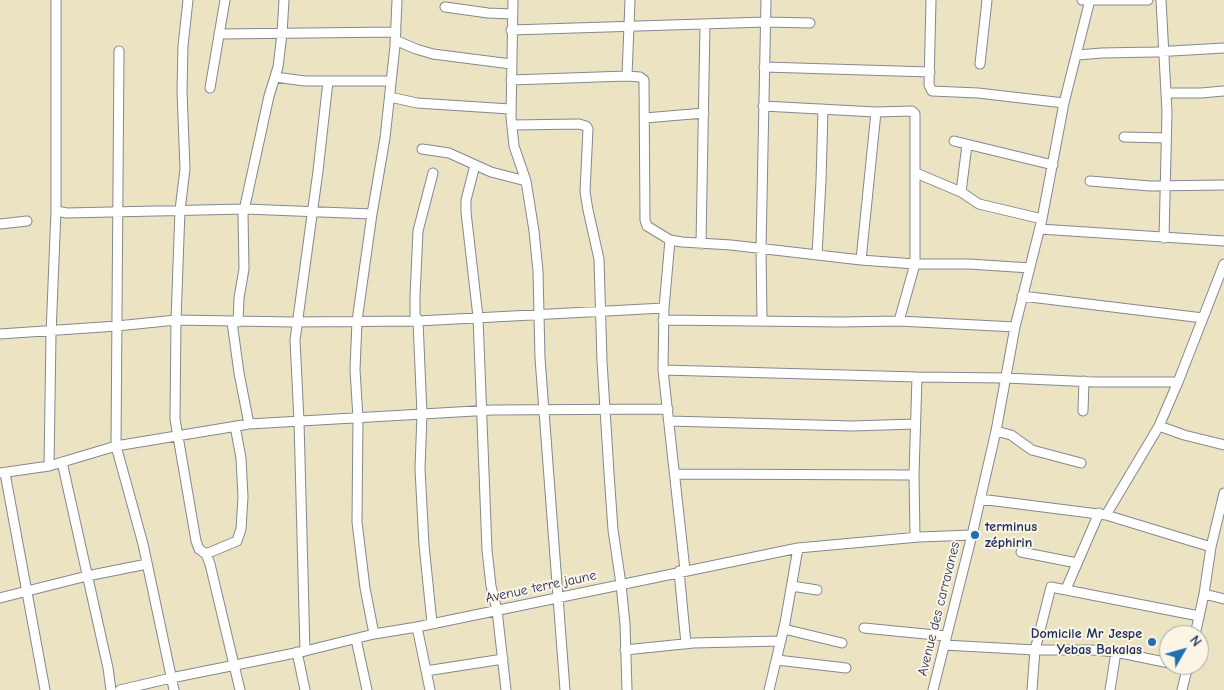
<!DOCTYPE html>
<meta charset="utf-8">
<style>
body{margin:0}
#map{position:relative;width:1224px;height:690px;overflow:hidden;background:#ebe3c2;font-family:"Comic Neue",sans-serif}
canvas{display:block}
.north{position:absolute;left:1159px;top:625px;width:50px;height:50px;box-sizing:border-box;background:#fcf5e5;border:1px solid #a2a6af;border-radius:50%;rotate:52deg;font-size:14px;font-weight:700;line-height:20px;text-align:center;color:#1b2f5e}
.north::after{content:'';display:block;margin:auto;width:18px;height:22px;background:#1f6fb2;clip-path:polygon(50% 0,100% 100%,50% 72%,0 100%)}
</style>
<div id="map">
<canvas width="1224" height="690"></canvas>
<div class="north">N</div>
</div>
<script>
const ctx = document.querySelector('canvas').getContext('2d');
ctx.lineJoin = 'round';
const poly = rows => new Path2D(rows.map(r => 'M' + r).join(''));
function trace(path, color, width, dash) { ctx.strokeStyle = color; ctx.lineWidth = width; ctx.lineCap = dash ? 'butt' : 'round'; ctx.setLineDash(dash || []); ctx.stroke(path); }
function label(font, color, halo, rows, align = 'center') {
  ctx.font = font + ' "Comic Neue",sans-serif'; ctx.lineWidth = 4; ctx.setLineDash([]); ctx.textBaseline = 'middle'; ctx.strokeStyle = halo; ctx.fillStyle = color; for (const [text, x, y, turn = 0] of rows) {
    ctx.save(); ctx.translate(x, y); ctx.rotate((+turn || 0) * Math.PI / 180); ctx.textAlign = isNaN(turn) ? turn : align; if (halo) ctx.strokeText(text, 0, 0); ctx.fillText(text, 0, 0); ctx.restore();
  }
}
const minor = poly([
 [188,0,183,46,182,91,185,169,180,210,176,320,175,419,196,541,199,549,206,554,210,564,240,690],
 [513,0,511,117,514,146,526,181,534,231,538,271,540,358,565,690],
 [630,0,627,76,640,77,644,80,644,83,645,220,647,226,670,240,664,308,663,370,685,570],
 [931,0,929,85,932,91,978,93,1064,103],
 [1082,0,1148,0],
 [1161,0,1167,112,1164,238],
 [445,7,488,13,512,14],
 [511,30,766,22,810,23],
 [219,34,396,32],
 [395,40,416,49,433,54,511,64],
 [119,51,116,446,143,544,174,690],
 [1077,55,1102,53,1154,52,1224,48],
 [980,64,987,0],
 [764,67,930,72],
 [275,77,305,81,391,81],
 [511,80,627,76],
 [210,88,225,0],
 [1166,93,1201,93,1224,91],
 [390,97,417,103,510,109],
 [763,106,876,112,912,111,915,114,915,264,899,321],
 [645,118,704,113],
 [512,125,579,124,586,126,588,129,585,192,588,210,599,259,602,361,609,473,613,530,621,584,625,624,627,690],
 [1124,137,1166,138],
 [954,141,1053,165],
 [422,149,449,153,491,172,526,181],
 [475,165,466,200,466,212,478,317,487,550,491,586,497,610,506,690],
 [916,173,961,192,967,145],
 [1090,181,1150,186,1224,185],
 [961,192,979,204,1042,219],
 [56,211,67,213,245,209,372,214],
 [0,224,27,221],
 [1040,229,1224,241],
 [670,240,682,242,731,245,861,260,915,264,969,264,1030,268],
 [701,244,705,25],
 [817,255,821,181,823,109],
 [861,260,876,112],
 [1022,296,1203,318],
 [663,320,841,322,899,321,1015,327],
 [762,320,761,249,766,0],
 [232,322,239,373,249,424],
 [238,322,239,298,244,269,243,215,269,96,278,67,282,34,284,0],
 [0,334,117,326,176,320,293,322,418,321,664,308],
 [663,370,917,377,1005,378,1095,382,1178,382],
 [1083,411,1084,381],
 [669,421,852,426,915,424],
 [1159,426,1184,435,1224,445],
 [996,431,1011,435,1032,450,1081,463],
 [62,462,108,668,111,690],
 [49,466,51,334,56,211,56,0],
 [0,473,49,466,116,446,249,424,492,410,668,409],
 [5,473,45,690],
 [676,474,914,475],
 [980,499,1106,515,1159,426,1178,382,1224,264],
 [1106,515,1211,547],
 [915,537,914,475,917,377],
 [1021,552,1077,563],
 [206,554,237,541,241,529,243,497,241,458,235,426],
 [679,571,686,644],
 [792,586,817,590],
 [1066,589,1099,513],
 [1204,594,1224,599],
 [0,598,87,576,147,564],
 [432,623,424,545,420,469,422,414,418,321,415,315,415,296,418,231,433,173],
 [417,627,430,690],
 [864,628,946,636],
 [784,629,842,643],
 [374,634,365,588,357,522,358,418,355,370,357,321,372,214,385,138,395,46,397,0],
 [1195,635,1204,594,1211,547,1224,493],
 [356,639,367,690],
 [944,645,1035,650,1093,650,1116,652,1169,663],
 [625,650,693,643,781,641],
 [305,651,299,421,295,340,318,171,328,81],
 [297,652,305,690],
 [777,660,846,668],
 [426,671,503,659],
 [120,690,171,678,305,651,374,634,417,627,798,548,919,537,972,535],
 [769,690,785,623,798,548],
 [933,690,972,535,996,431,1015,327,1042,219,1064,103,1090,0],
 [1032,690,1035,650,1051,587,1199,616],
 [1110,690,1116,652],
 [1182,690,1188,665]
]);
const markers = [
 [975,535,5,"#1f6fb2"],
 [1152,642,5,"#1f6fb2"]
];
const poiNames = [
 ["terminus",985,527],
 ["zéphirin",985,543],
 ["Domicile Mr Jespe",1142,634,"right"],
 ["Yebas Bakalas",1142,650,"right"]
];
const streetNames = [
 ["Avenue terre jaune",541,587,-12],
 ["Avenue des carravanes",939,609,-76]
];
trace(minor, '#838990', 11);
trace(minor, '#fff', 9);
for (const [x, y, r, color] of markers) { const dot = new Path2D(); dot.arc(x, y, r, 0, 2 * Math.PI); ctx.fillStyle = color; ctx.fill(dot); trace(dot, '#fcf5e5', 2); }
label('bold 14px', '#1b2f5e', '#fcf5e5', poiNames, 'left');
label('14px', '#1b2f5e', '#fcf5e5', streetNames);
</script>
